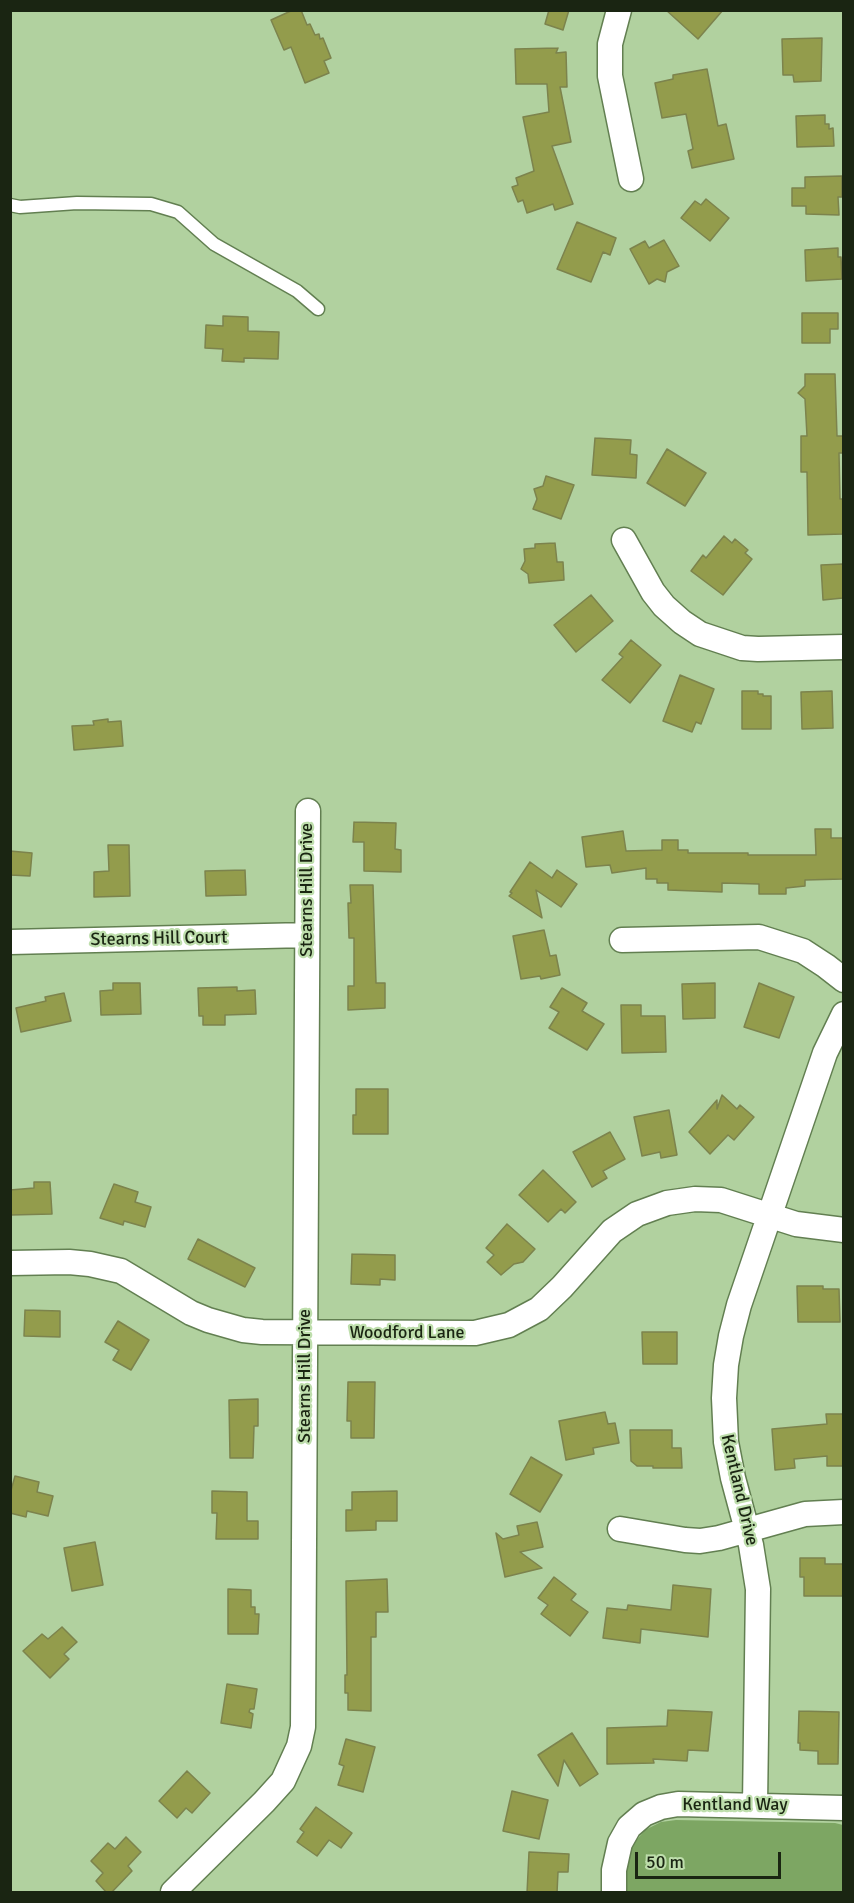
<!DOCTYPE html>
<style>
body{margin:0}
#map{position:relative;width:854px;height:1903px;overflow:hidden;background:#b1d19f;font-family:Signika,sans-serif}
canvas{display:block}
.frame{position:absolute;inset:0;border:12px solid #1a2512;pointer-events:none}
.scale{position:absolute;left:635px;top:1852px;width:146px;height:27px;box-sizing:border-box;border:3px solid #1a2512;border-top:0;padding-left:8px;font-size:18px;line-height:21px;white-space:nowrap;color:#1a2512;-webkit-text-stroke:4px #bedeac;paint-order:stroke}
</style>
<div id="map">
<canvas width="854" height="1903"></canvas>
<div class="frame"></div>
<div class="scale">50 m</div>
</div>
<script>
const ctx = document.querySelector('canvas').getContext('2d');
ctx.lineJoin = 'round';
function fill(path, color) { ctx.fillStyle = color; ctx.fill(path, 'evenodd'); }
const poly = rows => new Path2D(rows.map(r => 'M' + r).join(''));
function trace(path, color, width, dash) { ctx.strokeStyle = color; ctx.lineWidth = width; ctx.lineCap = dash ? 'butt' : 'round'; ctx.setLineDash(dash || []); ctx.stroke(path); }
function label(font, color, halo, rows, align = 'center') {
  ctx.font = font + ' Signika,sans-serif'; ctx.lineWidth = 4.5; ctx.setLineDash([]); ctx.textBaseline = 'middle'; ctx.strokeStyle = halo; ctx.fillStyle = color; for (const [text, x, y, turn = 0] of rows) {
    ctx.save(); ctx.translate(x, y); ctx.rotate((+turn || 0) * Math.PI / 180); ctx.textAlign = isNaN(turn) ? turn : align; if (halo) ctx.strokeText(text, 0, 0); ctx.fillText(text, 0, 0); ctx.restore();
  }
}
const green = poly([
 [676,1820,835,1823,843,1825,843,1892,625,1892,625,1864,634,1843,645,1830,661,1822]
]);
const building = poly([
 [293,10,301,10,307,25,310,24,315,35,319,34,320,39,323,38,331,58,324,61,329,73,305,83,291,47,284,50,271,20,293,10],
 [549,10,569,10,563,30,545,24,549,10],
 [666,10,723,10,698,39,666,10],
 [822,38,821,81,794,82,793,75,783,75,782,39,822,38],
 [558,48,556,53,566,52,567,87,560,87,571,142,552,146,573,204,555,210,553,204,527,213,523,200,518,202,512,187,518,185,516,178,534,171,523,117,549,112,547,84,516,84,515,49,558,48],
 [707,69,718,126,726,124,734,159,692,168,688,151,693,149,686,114,662,118,655,83,673,79,673,75,707,69],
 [825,115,825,124,829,124,829,129,833,128,834,146,797,147,796,116,825,115],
 [842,176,842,197,838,197,839,215,806,214,806,206,792,206,792,188,805,188,805,177,842,176],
 [706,199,729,218,710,241,681,218,695,201,701,205,706,199],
 [577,222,616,238,610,255,603,252,591,282,557,269,577,222],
 [664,240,679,266,667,272,665,282,657,279,649,284,630,249,645,241,649,248,664,240],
 [838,248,838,257,841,257,842,279,806,281,805,250,838,248],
 [802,313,838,313,838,329,830,329,830,343,802,343,802,313],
 [223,316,248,317,248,331,279,332,278,359,244,358,244,362,222,361,223,349,205,348,206,325,223,326,223,316],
 [805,374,835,374,837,436,843,436,843,453,839,453,840,499,843,499,843,534,808,535,807,472,801,472,801,436,807,436,805,399,798,393,805,386,805,374],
 [595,438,631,440,630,454,637,455,636,478,592,475,595,438],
 [667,449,706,473,685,506,647,483,667,449],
 [546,476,574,485,561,519,533,509,537,499,534,489,543,486,546,476],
 [724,536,732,543,735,539,748,550,745,553,752,559,723,595,691,571,703,555,706,558,724,536],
 [555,543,557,562,563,562,564,580,529,583,528,574,521,569,525,561,524,549,535,548,535,544,555,543],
 [843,564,843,598,823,600,821,565,843,564],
 [591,595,613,621,576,652,554,625,591,595],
 [631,640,661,665,630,703,602,680,623,657,619,654,631,640],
 [680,675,714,689,701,724,696,722,692,732,663,721,680,675],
 [742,691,758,691,758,694,763,694,763,696,771,696,771,729,742,729,742,691],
 [832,691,833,728,802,729,801,692,832,691],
 [108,719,108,722,121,721,123,746,74,750,72,726,94,725,93,721,108,719],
 [354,822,396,823,395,849,401,850,401,872,364,871,364,842,353,842,354,822],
 [815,829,831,829,831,838,843,838,843,879,805,880,805,886,786,888,786,894,759,894,759,884,722,883,722,892,668,890,668,883,657,883,657,879,646,879,646,868,612,873,610,865,586,867,582,837,623,831,626,851,662,850,662,840,678,840,678,850,688,850,688,853,748,853,748,855,816,855,815,829],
 [108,845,129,845,130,896,94,897,94,872,109,871,108,845],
 [10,851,32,853,30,876,10,875,10,851],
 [530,862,552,878,557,870,577,884,561,907,536,890,542,918,509,896,512,893,510,892,530,862],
 [245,870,246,895,206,896,205,871,245,870],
 [350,885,373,885,376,983,385,983,385,1008,348,1010,348,986,354,986,354,938,349,938,348,903,351,903,350,885],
 [544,930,550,956,556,955,560,975,541,979,540,976,521,979,513,936,544,930],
 [113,983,140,983,141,1014,101,1015,100,991,113,990,113,983],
 [715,983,715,1018,683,1019,682,984,715,983],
 [759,983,794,997,779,1038,744,1027,759,983],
 [237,987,237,991,255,990,256,1014,225,1015,225,1025,203,1025,203,1016,199,1016,198,988,237,987],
 [562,988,587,1003,582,1011,604,1024,587,1050,549,1028,559,1012,550,1007,562,988],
 [64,993,71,1021,21,1032,16,1008,46,1001,45,997,64,993],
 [621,1005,641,1005,641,1016,665,1016,666,1052,622,1053,621,1005],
 [356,1089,388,1089,388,1134,353,1134,353,1115,356,1115,356,1089],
 [722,1095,737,1109,740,1105,754,1117,734,1140,728,1135,710,1154,689,1132,717,1100,717,1109,722,1095],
 [669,1110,677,1155,661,1158,660,1152,642,1156,634,1117,669,1110],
 [610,1132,625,1159,603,1171,607,1178,592,1187,573,1152,610,1132],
 [543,1170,576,1202,565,1213,561,1209,548,1222,519,1195,543,1170],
 [34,1182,50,1182,52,1214,10,1215,10,1190,34,1188,34,1182],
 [114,1184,138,1192,135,1202,151,1207,145,1227,124,1221,123,1225,100,1218,114,1184],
 [507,1224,535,1249,523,1262,514,1264,501,1275,487,1262,494,1255,486,1248,507,1224],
 [198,1239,255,1268,245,1287,188,1259,198,1239],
 [352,1254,395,1255,395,1280,380,1279,380,1285,351,1284,352,1254],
 [797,1286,823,1286,823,1289,839,1289,840,1322,798,1322,797,1286],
 [25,1310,60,1311,60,1337,24,1336,25,1310],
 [118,1321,149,1340,131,1370,113,1360,119,1350,105,1342,118,1321],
 [642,1332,677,1332,677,1364,643,1364,642,1332],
 [348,1382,375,1382,374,1438,351,1438,351,1421,347,1421,348,1382],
 [258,1399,258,1426,254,1426,253,1458,230,1458,229,1400,258,1399],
 [605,1412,608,1424,615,1423,619,1443,593,1448,594,1454,566,1460,559,1421,605,1412],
 [826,1414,843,1414,843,1466,827,1466,827,1456,794,1459,795,1468,775,1470,772,1429,827,1424,826,1414],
 [630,1430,672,1430,672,1448,681,1448,682,1468,653,1468,653,1466,637,1466,631,1461,630,1430],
 [531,1457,562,1475,540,1512,510,1494,531,1457],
 [15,1476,39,1482,37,1492,53,1496,48,1516,27,1511,26,1517,10,1513,10,1494,15,1476],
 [212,1491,247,1492,247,1521,258,1521,258,1539,216,1539,217,1513,212,1513,212,1491],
 [397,1491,397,1521,376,1521,376,1530,346,1531,346,1510,352,1510,352,1492,397,1491],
 [537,1522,543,1547,520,1552,542,1568,505,1577,496,1533,503,1539,519,1535,517,1526,537,1522],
 [95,1542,103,1585,72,1591,64,1548,95,1542],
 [800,1558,825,1558,825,1564,843,1564,843,1596,804,1596,804,1577,800,1577,800,1558],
 [554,1577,576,1594,571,1600,588,1612,570,1636,541,1614,548,1605,538,1598,554,1577],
 [387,1579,388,1612,376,1612,376,1637,371,1637,371,1711,348,1710,348,1693,345,1693,345,1675,347,1675,346,1581,387,1579],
 [673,1585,711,1589,708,1637,641,1629,640,1643,603,1638,607,1608,627,1610,628,1605,671,1610,673,1585],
 [228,1589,251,1590,251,1607,255,1607,255,1614,259,1614,258,1634,228,1634,228,1589],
 [62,1627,77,1642,64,1654,69,1659,50,1678,23,1651,42,1634,48,1639,62,1627],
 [227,1684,257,1689,254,1709,250,1709,249,1712,253,1714,251,1728,221,1723,227,1684],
 [668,1710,712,1712,708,1751,688,1750,687,1761,653,1759,654,1763,607,1764,607,1728,667,1726,668,1710],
 [799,1711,839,1712,838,1764,818,1764,818,1751,800,1750,800,1743,798,1743,799,1711],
 [572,1733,598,1774,580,1786,564,1760,558,1786,538,1755,572,1733],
 [346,1739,375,1747,363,1792,338,1785,344,1766,339,1764,346,1739],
 [187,1771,210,1793,192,1813,186,1808,177,1818,159,1801,187,1771],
 [512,1791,548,1800,539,1839,503,1831,512,1791],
 [316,1807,352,1833,341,1848,329,1840,317,1856,297,1842,304,1832,300,1829,316,1807],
 [126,1837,141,1852,128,1866,132,1871,111,1893,107,1893,96,1881,103,1873,91,1861,108,1843,115,1849,126,1837],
 [529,1852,569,1854,568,1872,558,1872,557,1893,527,1893,529,1852]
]);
const service = poly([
 [10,205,20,207,77,203,151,204,178,212,214,244,297,291,318,309]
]);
const minor = poly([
 [619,10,610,44,610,76,631,179],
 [624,540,653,592,664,606,682,622,700,634,742,648,758,649,844,647],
 [622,940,759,937,803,951,826,966,844,980],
 [10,942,307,935],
 [10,1263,69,1262,90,1264,121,1271,191,1313,208,1320,243,1330,262,1332,475,1333,509,1325,539,1309,562,1287,612,1231,637,1214,667,1203,695,1199,721,1200,796,1224,844,1230],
 [620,1529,685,1540,700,1541,719,1538,805,1514,844,1512],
 [755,1805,758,1589,751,1545,733,1478,726,1442,724,1398,726,1365,731,1336,739,1305,825,1053,844,1014],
 [173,1892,264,1802,283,1781,299,1746,303,1727,308,811],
 [614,1892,614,1870,620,1843,629,1827,644,1814,661,1807,678,1804,844,1808]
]);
const streetNames = [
 ["Stearns Hill Drive",307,890,-90],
 ["Stearns Hill Court",159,939,-1],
 ["Woodford Lane",407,1333],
 ["Stearns Hill Drive",305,1376,-90],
 ["Kentland Drive",739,1490,77],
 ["Kentland Way",735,1805]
];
fill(green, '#7da663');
fill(building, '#939c4c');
trace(building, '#7c834d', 1.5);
trace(service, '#627f51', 15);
trace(minor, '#627f51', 27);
trace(service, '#fff', 12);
trace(minor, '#fff', 24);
label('18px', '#1a2512', '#bedeac', streetNames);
</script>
